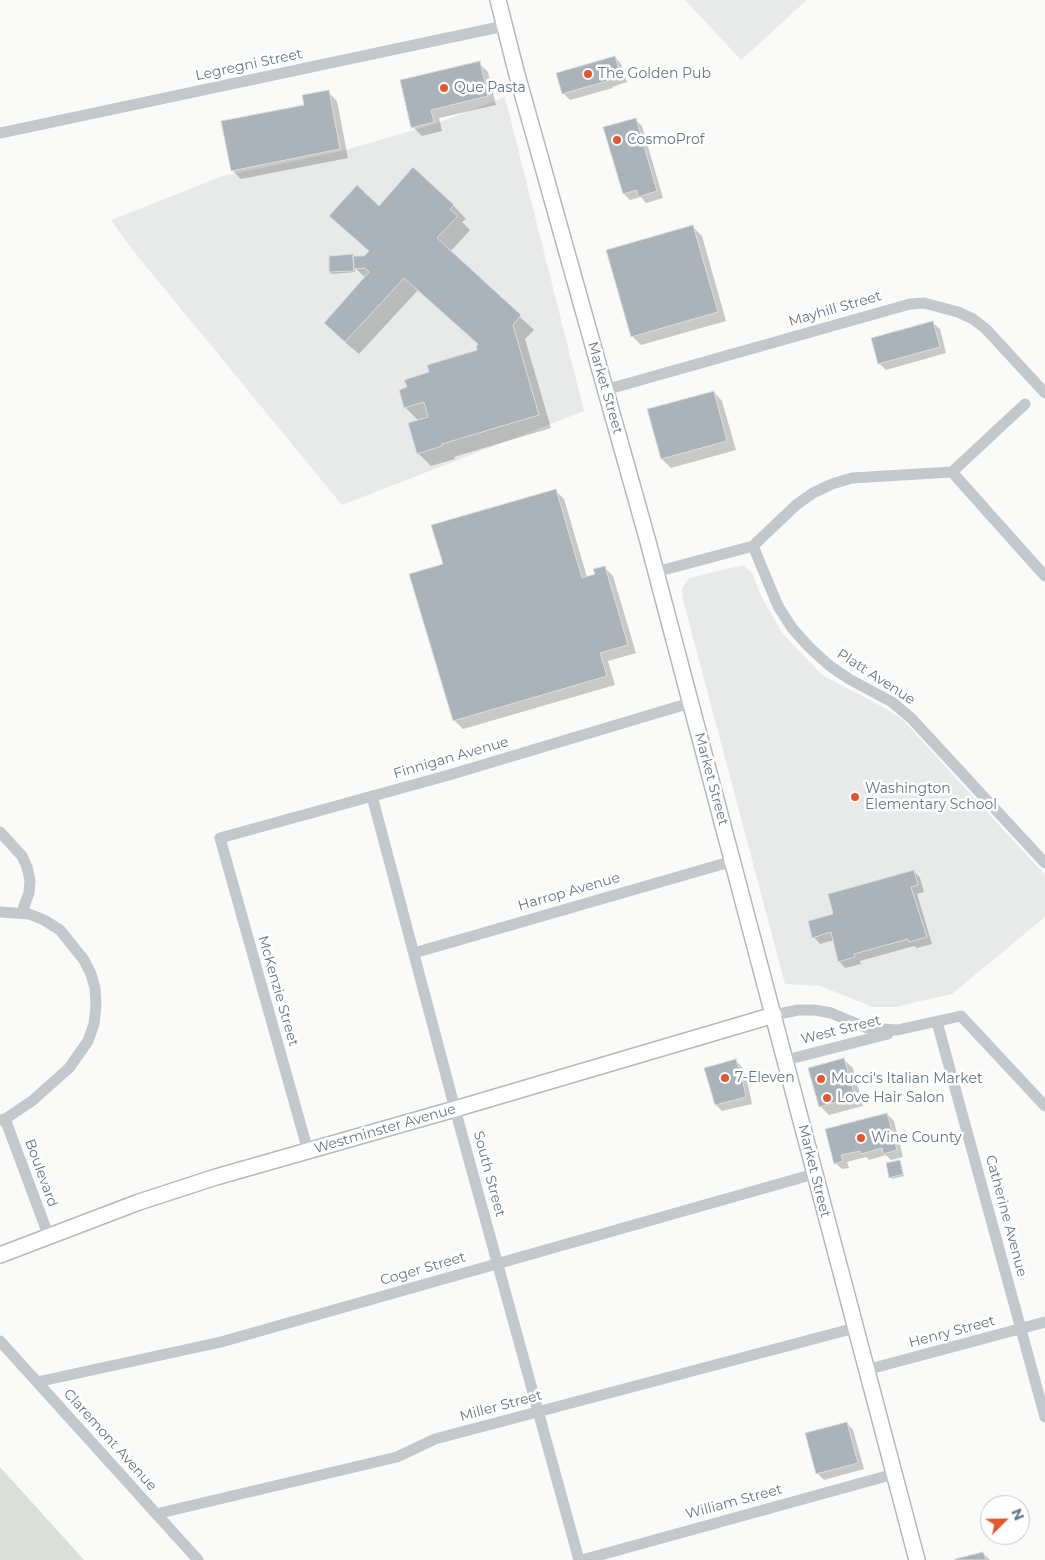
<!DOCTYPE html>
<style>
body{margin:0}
#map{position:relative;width:1045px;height:1560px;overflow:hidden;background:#fafaf8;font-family:Montserrat,sans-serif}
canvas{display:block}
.north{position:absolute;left:980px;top:1495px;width:50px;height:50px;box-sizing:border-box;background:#fff;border:1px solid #c1c8cd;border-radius:50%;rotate:67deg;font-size:14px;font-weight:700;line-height:20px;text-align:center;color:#657683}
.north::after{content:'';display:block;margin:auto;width:18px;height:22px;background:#e4572e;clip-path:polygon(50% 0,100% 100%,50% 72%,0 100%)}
</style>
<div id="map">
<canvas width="1045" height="1560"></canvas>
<div class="north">N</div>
</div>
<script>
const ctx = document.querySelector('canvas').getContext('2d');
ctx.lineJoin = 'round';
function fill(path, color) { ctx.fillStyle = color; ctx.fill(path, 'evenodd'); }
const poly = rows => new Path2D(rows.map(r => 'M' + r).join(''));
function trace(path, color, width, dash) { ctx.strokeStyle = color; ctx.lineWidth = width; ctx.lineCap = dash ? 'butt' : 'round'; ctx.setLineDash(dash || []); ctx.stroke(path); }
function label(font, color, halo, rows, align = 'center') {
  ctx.font = font + ' Montserrat,sans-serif'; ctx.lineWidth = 5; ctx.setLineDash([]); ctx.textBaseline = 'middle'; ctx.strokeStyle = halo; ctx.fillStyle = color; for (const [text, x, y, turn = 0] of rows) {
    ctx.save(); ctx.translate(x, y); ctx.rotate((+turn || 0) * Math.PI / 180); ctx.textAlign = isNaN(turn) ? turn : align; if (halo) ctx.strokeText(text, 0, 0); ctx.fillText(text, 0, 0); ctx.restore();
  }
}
const built = poly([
 [685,0,807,0,741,60],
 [505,97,584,411,342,505,131,248,111,220,223,176,342,151,438,123],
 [743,565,752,573,762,598,783,634,822,675,883,707,902,719,1045,875,1045,917,952,994,895,1007,873,1007,820,986,785,984,683,600,682,589,689,578]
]);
const green = poly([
 [0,1467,84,1560,0,1560]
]);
const shadow = poly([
 [615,57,621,64,627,82,612,87,613,88,570,100,563,93],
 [479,63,488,72,496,105,439,118,442,131,422,136,413,127],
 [328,92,337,101,348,158,241,179,232,170,306,106],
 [635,119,642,126,663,198,646,203,641,197,630,200,624,194],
 [453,205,466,219,462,222,470,230,450,252,534,330,525,339,551,428,454,457,455,459,431,466,418,453,419,421,405,407,408,388,431,373,479,351,479,345,418,290,359,354,339,337,366,278,355,268,355,272,332,274,330,272,353,255,355,258,365,257,370,252,331,216,379,207],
 [693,227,702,236,726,321,641,345,632,336],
 [933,323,940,329,946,353,886,370,879,363],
 [714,392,722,401,736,450,671,468,662,459,649,410],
 [555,490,564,499,587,577,596,575,604,567,613,576,636,653,608,661,615,685,463,729,454,720,444,565],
 [914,871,920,878,924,892,917,894,932,944,917,948,914,946,860,961,861,964,845,968,839,961,834,940,820,944,814,937,835,915],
 [844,1060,853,1068,863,1106,829,1115,820,1106],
 [736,1061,742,1067,746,1075,752,1104,722,1111,716,1105,706,1068],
 [887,1114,894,1121,903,1157,891,1160,886,1155,869,1160,866,1157,847,1162,849,1168,842,1169,835,1163,827,1130],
 [899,1161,904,1176,892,1179,891,1177],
 [847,1423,853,1430,864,1469,824,1480,817,1473],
 [983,1553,990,1560,957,1560]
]);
const building = poly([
 [615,56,621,76,607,80,607,81,562,94,556,73,615,56],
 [480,61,488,96,431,110,434,122,411,128,400,80,480,61],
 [329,90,340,149,231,171,221,121,304,105,302,95,329,90],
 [636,118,657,191,638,197,637,190,623,194,603,127,636,118],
 [413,167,454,205,450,209,458,216,437,238,521,315,513,325,539,415,442,444,442,446,417,454,408,423,428,417,424,402,404,408,399,390,407,387,404,380,429,372,427,365,477,350,476,347,478,344,404,278,345,342,324,323,369,272,365,268,354,269,353,256,364,256,369,251,329,216,357,185,379,206,413,167],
 [693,225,718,312,631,337,606,250,693,225],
 [353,254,354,271,329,272,329,256,353,254],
 [933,321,940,347,878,364,871,338,933,321],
 [714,391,727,441,661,459,647,409,714,391],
 [556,489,582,578,595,574,593,569,605,566,628,645,600,653,607,676,453,721,409,574,443,564,431,525,556,489],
 [914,870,918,885,911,887,927,937,909,942,908,939,854,954,855,957,838,962,831,932,812,938,808,921,833,914,828,894,914,870],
 [844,1058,855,1097,819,1107,808,1068,844,1058],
 [736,1059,738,1067,740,1067,746,1097,715,1105,704,1068,736,1059],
 [887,1113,897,1150,883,1154,882,1148,861,1154,860,1151,841,1155,843,1161,834,1164,825,1129,887,1113],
 [900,1160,903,1174,889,1178,886,1163,900,1160],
 [847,1422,858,1463,816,1474,805,1433,847,1422],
 [983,1552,986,1560,955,1560,955,1559,983,1552]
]);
const street = poly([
 [0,133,504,26],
 [605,390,910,304,924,303,958,312,973,319,986,329,1045,393],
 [952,472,1045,576],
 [753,546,778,606,792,628,810,648,830,666,849,679,892,702,911,718,1045,863],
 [656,572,753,546,796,505,813,493,832,484,852,478,952,472,1025,404],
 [372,796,455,1109,579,1560],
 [0,832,22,856,27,867,30,881,29,893,22,912],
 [0,912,29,914,44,920,60,930,84,960,91,974,95,988,96,1006,94,1024,88,1041,69,1068,32,1101,5,1119,0,1120],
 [414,953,733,861],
 [774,1015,798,1010,815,1010,831,1013,867,1028,897,1030,961,1016,1045,1106],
 [937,1022,1045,1417],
 [786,1060,888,1034],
 [5,1119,49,1237],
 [308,1151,220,838,449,775,690,703],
 [0,1341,198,1560],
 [866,1370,1045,1322],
 [37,1382,221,1342,814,1174],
 [156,1514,397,1457,435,1439,855,1328],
 [582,1560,894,1474]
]);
const secondary = poly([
 [498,0,516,71,647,538,917,1560],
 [0,1255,139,1202,216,1177,455,1109,774,1015]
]);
const markers = [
 [588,74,5,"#e4572e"],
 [444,88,5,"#e4572e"],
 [617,140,5,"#e4572e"],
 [855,797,5,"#e4572e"],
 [725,1078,5,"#e4572e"],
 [821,1079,5,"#e4572e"],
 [827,1098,5,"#e4572e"],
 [861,1138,5,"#e4572e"]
];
const streetNames = [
 ["Legregni Street",249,65,-12],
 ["Mayhill Street",835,309,-16],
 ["Market Street",605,388,74],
 ["Platt Avenue",876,677,33],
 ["Finnigan Avenue",451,758,-16],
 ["Market Street",711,779,75],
 ["Harrop Avenue",569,892,-16],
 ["McKenzie Street",278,991,74],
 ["West Street",841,1030,-14],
 ["Westminster Avenue",385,1129,-16],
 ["Market Street",814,1171,76],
 ["Boulevard",41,1173,70],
 ["South Street",489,1174,75],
 ["Catherine Avenue",1006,1216,75],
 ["Coger Street",423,1269,-16],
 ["Henry Street",952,1332,-15],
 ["Miller Street",501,1406,-15],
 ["Claremont Avenue",110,1440,48],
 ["William Street",734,1502,-15]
];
const poiNames = [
 ["The Golden Pub",598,74],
 ["Que Pasta",454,88],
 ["CosmoProf",627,140],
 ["Washington",865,789],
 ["Elementary School",865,805],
 ["7-Eleven",735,1078],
 ["Mucci's Italian Market",831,1079],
 ["Love Hair Salon",837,1098],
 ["Wine County",871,1138]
];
fill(built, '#e8e9e9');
fill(green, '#dadfd7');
fill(shadow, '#0003');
fill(building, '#aab3b9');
trace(building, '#dcdcda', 1);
trace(secondary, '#b3babf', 18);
trace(street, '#c3c8cc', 11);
trace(secondary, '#fff', 15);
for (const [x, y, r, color] of markers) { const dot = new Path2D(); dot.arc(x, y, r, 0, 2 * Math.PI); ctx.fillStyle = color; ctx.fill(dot); trace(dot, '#fff', 2); }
label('14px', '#657683', '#fff', streetNames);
label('14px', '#657683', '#fff', poiNames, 'left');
</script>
